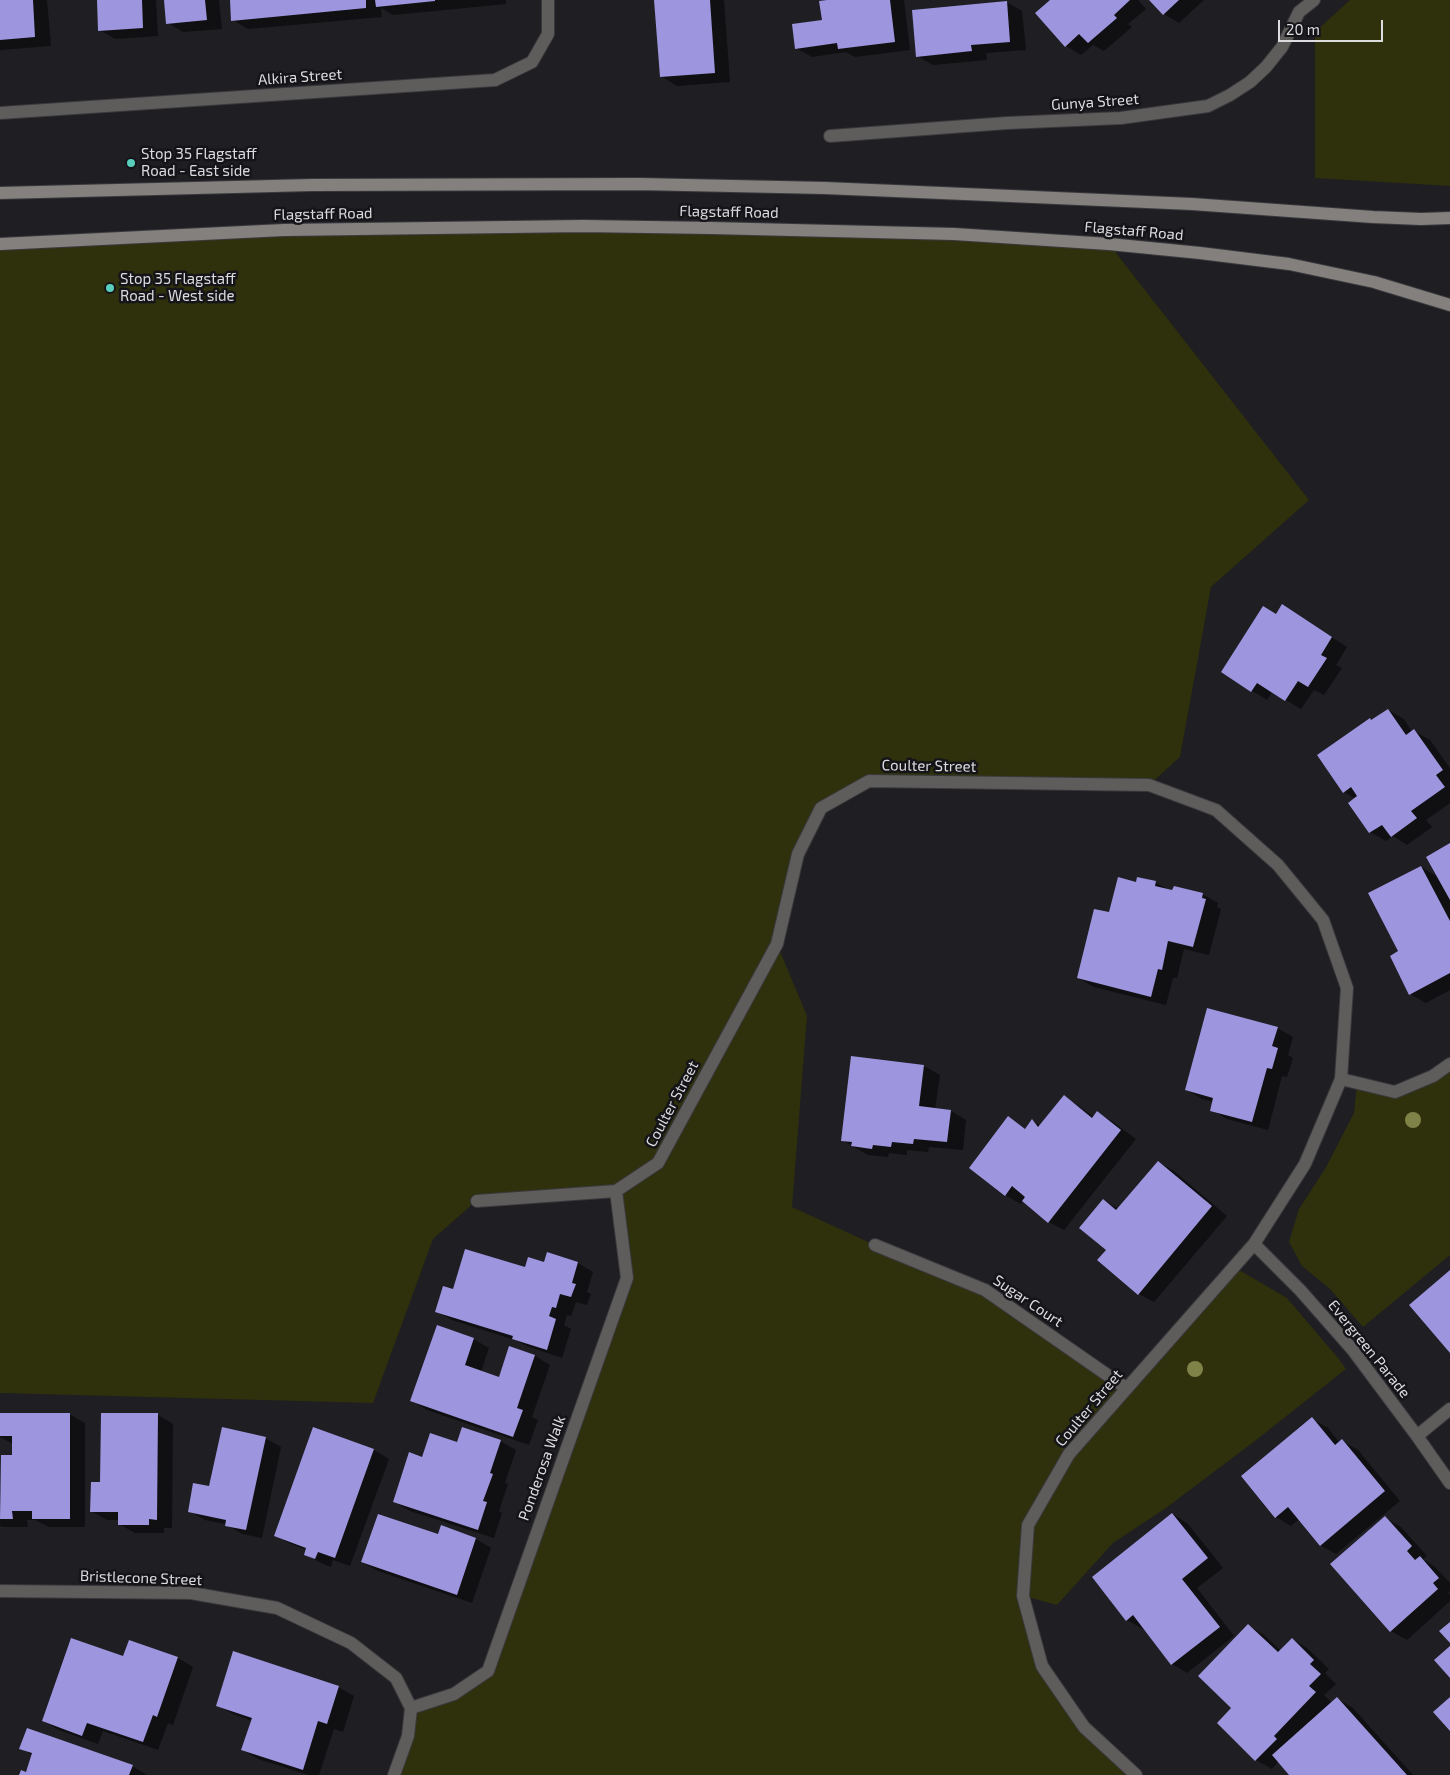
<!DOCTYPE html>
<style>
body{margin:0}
#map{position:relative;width:1450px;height:1775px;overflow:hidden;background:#1e1e23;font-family:"Exo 2",sans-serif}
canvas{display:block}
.scale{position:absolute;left:1278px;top:20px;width:105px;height:22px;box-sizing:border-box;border:2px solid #dcdcdf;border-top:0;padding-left:6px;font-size:15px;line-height:18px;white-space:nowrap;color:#dcdcdf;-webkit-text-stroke:4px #151519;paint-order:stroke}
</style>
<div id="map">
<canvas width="1450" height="1775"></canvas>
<div class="scale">20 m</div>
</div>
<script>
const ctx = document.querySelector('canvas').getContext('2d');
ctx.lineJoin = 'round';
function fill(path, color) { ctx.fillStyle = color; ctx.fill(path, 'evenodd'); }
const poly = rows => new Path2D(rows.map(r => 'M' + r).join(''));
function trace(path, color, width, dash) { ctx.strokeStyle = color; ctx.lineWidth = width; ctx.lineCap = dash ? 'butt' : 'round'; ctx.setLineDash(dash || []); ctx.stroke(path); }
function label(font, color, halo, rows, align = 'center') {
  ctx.font = font + ' "Exo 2",sans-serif'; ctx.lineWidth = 5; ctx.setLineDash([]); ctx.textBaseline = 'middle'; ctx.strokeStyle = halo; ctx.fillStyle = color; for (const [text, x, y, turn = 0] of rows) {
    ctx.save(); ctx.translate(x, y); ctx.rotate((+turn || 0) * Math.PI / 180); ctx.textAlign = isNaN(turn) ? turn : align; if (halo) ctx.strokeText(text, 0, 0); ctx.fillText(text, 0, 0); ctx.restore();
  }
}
const green = poly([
 [1350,0,1450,0,1450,186,1315,178,1315,32],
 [583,226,1109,244,1309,500,1211,587,1180,757,1149,785,868,781,821,808,798,854,777,944,807,1016,792,1207,875,1245,985,1290,1126,1388,1234,1267,1287,1298,1338,1358,1346,1369,1251,1444,1166,1508,1113,1543,1057,1605,1024,1596,1042,1666,1084,1727,1136,1775,388,1775,408,1736,411,1708,488,1671,627,1278,616,1191,476,1201,433,1239,373,1403,0,1393,0,244],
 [1450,1064,1450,1255,1363,1327,1330,1289,1302,1266,1289,1242,1299,1209,1325,1169,1354,1113,1357,1083,1395,1092]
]);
const shadow = poly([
 [0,0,47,0,51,46,0,50],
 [98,0,156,0,158,36,115,39,100,30],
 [166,0,219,0,222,29,183,32,168,23],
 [231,0,506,0,506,4,393,15,381,8,382,17,248,29,233,20],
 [655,0,724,0,730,82,677,86,661,76],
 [836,0,904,0,910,50,855,57,846,52,812,57,796,48,823,21],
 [1051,0,1138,0,1146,9,1128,24,1132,27,1104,51,1093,45,1081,55,1066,46],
 [1151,0,1204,0,1179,23,1164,14],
 [1006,2,1022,11,1026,50,986,53,987,60,933,65,917,56],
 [1282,605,1347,647,1336,665,1342,668,1324,695,1314,690,1301,709,1272,692,1267,700,1222,672,1277,615],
 [1388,710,1404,719,1412,732,1414,731,1430,740,1450,768,1450,803,1426,820,1432,827,1407,845,1393,836,1386,841,1370,832,1350,804,1356,799,1344,792,1370,719,1373,721],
 [1450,844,1450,990,1426,1003,1410,994,1400,952,1421,867,1438,877],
 [1155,882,1169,890,1202,894,1218,903,1217,907,1221,909,1209,955,1184,949,1177,978,1173,978,1166,1005,1094,987,1078,978,1110,914,1137,883],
 [1277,1028,1293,1037,1288,1055,1293,1058,1287,1077,1282,1076,1268,1130,1227,1119,1211,1110,1214,1102,1202,1099,1187,1090],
 [852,1058,924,1066,940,1075,935,1109,951,1111,966,1120,963,1150,929,1147,928,1152,907,1150,907,1155,889,1153,888,1157,868,1155,842,1140],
 [1064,1097,1079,1106,1094,1117,1098,1113,1113,1122,1136,1139,1064,1230,1049,1222,1023,1201,1021,1204,1005,1195,1008,1118,1026,1129,1032,1121,1041,1126],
 [1158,1162,1174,1171,1227,1216,1154,1302,1139,1294,1107,1250,1103,1200,1119,1209],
 [545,1263,578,1263,593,1272,587,1292,591,1294,587,1305,576,1302,571,1316,567,1315,564,1325,571,1329,562,1358,529,1347,515,1340,452,1320,436,1311,453,1290],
 [473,1339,489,1348,481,1372,500,1378,510,1348,535,1356,550,1365,532,1417,538,1420,529,1445,427,1410,412,1401],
 [69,1414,85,1423,85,1527,49,1527,35,1520,27,1520,28,1527,3,1527,0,1526,0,1487,2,1487,13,1456,13,1444,0,1437,0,1415],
 [158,1415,173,1424,172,1528,164,1528,164,1533,135,1533,119,1524,119,1520,107,1520,91,1511,101,1483],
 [1312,1419,1328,1428,1340,1443,1342,1441,1358,1450,1400,1501,1336,1554,1320,1545,1299,1519,1291,1526,1276,1517,1243,1477],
 [314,1428,374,1450,389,1459,350,1566,333,1560,331,1567,321,1563,305,1554,307,1550,291,1544,275,1535],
 [265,1438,281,1447,262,1538,242,1534,225,1524,205,1520,189,1511,210,1487],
 [500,1441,516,1450,505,1483,508,1484,499,1511,502,1513,494,1538,410,1511,394,1502,423,1458,458,1444],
 [1173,1514,1188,1524,1223,1568,1197,1588,1234,1636,1187,1673,1172,1664,1144,1628,1143,1629,1127,1620],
 [1385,1518,1401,1527,1427,1556,1423,1559,1435,1567,1450,1583,1450,1591,1448,1592,1450,1595,1450,1601,1407,1640,1391,1631],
 [441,1527,476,1539,491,1548,472,1603,378,1571,362,1562,438,1535],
 [1249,1626,1264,1635,1281,1651,1292,1639,1307,1648,1329,1669,1325,1673,1336,1684,1324,1695,1332,1703,1338,1699,1353,1708,1413,1775,1291,1775,1279,1761,1272,1769,1256,1760,1218,1723,1232,1708],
 [130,1641,178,1658,193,1667,173,1725,168,1723,158,1750,103,1731,98,1744,59,1730,43,1721,124,1658],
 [338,1687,354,1696,343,1732,334,1729,319,1775,309,1775,258,1759,243,1750,252,1721,233,1714,217,1705],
 [21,1748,132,1766,147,1775,20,1775,26,1774,32,1755]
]);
const building = poly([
 [0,0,33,0,35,37,0,40],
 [97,0,142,0,143,28,98,31],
 [164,0,205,0,207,20,166,24],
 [230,0,366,0,366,8,231,21],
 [375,0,435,0,435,1,376,7],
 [654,0,710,0,715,73,660,77],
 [827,0,890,0,895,42,838,49,837,43,795,49,792,24,822,20,819,1],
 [1050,0,1130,0,1114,15,1117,18,1088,43,1079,34,1065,47,1035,13],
 [1149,0,1179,0,1163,15],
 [1007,1,1010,42,971,45,972,51,916,57,912,10],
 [1282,604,1332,637,1321,655,1327,658,1308,687,1298,681,1285,701,1257,683,1251,692,1221,672,1263,606,1276,614],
 [1388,709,1406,735,1414,729,1443,770,1436,775,1445,787,1411,811,1417,818,1391,837,1382,825,1369,833,1348,803,1357,796,1351,787,1343,793,1317,755,1370,718,1371,720],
 [1450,843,1450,900,1426,857],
 [1421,866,1450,921,1450,973,1409,995,1390,956,1398,951,1368,893],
 [1118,877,1136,882,1137,877,1156,881,1155,886,1172,890,1174,886,1203,893,1202,898,1206,899,1193,947,1168,941,1162,970,1158,969,1151,997,1077,978,1094,909,1109,912],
 [1207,1008,1278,1027,1272,1046,1278,1048,1272,1069,1267,1068,1252,1122,1210,1111,1213,1098,1185,1090],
 [851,1056,924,1065,919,1106,951,1110,947,1142,914,1139,913,1144,892,1142,891,1147,873,1145,872,1149,851,1146,852,1142,841,1141],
 [1064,1095,1092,1118,1097,1111,1121,1130,1048,1223,1022,1201,1025,1197,1012,1186,1005,1196,969,1168,1008,1116,1025,1129,1032,1119,1038,1127],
 [1158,1161,1212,1206,1138,1295,1097,1260,1106,1250,1079,1228,1103,1199,1116,1210],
 [465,1249,525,1267,528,1257,544,1262,547,1252,578,1262,572,1283,576,1284,571,1297,560,1294,556,1308,552,1307,549,1316,556,1319,547,1350,512,1339,513,1336,435,1312,443,1286,453,1289],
 [1450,1270,1450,1353,1409,1305],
 [437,1325,474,1338,465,1365,499,1377,509,1346,535,1355,517,1408,523,1410,513,1437,410,1401],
 [0,1413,70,1413,70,1519,32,1519,32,1511,12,1511,13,1519,0,1519,1,1455,12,1455,12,1436,0,1436],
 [101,1413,158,1413,157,1520,149,1519,149,1525,118,1525,118,1512,90,1512,91,1482,100,1482],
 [1312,1417,1335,1445,1342,1439,1385,1491,1320,1546,1288,1507,1275,1518,1241,1476],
 [222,1427,266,1437,246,1530,225,1526,226,1520,188,1512,193,1483,209,1486],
 [313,1427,374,1449,335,1558,318,1552,315,1559,304,1555,306,1548,274,1536],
 [462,1427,501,1440,490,1473,493,1474,483,1501,487,1502,478,1530,393,1502,409,1452,422,1457,430,1433,457,1442],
 [1172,1513,1208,1558,1182,1579,1220,1627,1171,1665,1133,1615,1126,1621,1092,1577],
 [378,1514,438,1534,441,1525,476,1538,457,1595,361,1562],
 [1385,1516,1412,1546,1407,1551,1415,1560,1420,1556,1439,1578,1433,1583,1438,1589,1390,1632,1330,1564],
 [1450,1622,1450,1643,1439,1631],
 [1248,1624,1278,1652,1292,1638,1314,1660,1310,1664,1321,1674,1309,1686,1316,1692,1274,1736,1277,1739,1255,1761,1217,1723,1231,1708,1198,1676],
 [71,1638,123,1656,129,1640,178,1657,157,1717,153,1715,143,1742,87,1723,82,1736,42,1721],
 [1450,1646,1450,1678,1434,1660],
 [233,1651,339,1686,327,1724,318,1721,303,1770,241,1750,252,1718,216,1706],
 [1337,1697,1407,1775,1289,1775,1272,1755],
 [1450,1697,1450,1731,1433,1712],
 [27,1728,133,1765,129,1775,19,1775,21,1770,26,1772,32,1753,19,1749]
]);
const street = poly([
 [0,113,495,80,532,62,548,34,548,0],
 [830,136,1007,123,1121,118,1208,106,1230,95,1250,82,1266,67,1282,47,1299,12,1314,0],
 [1341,1079,1395,1092,1433,1076,1450,1064],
 [477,1201,616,1191,658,1163,777,944,798,854,821,808,869,781,1149,785,1216,810,1278,865,1323,920,1347,988,1341,1079,1305,1164,1254,1244,1069,1454,1028,1525,1023,1596,1042,1666,1084,1727,1136,1775],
 [1254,1244,1300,1290,1352,1349,1417,1436,1450,1483],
 [875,1245,985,1290,1126,1388],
 [1417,1436,1450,1409],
 [0,1591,191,1593,277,1608,351,1643,396,1678,411,1708,408,1736,394,1775],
 [411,1708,454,1694,488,1671,627,1278,616,1191]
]);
const secondary = poly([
 [0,193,312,185,639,184,825,188,988,195,1192,204,1373,217,1421,219,1450,218],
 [0,244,284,230,583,226,711,228,954,234,1109,244,1200,253,1289,264,1374,282,1450,305]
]);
const trees = [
 [1413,1120],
 [1195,1369]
];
const markers = [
 [131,163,5,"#5acebd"],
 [110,288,5,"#5acebd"]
];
const streetNames = [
 ["Alkira Street",300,77,-4],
 ["Gunya Street",1095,102,-4],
 ["Flagstaff Road",729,212,1],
 ["Flagstaff Road",323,214,-1],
 ["Flagstaff Road",1134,231,5],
 ["Coulter Street",929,766,1],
 ["Coulter Street",672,1104,-62],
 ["Sugar Court",1028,1301,34],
 ["Evergreen Parade",1369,1349,51],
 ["Coulter Street",1089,1408,-50],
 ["Ponderosa Walk",542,1468,-70],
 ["Bristlecone Street",141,1578,2]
];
const poiNames = [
 ["Stop 35 Flagstaff",141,154],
 ["Road - East side",141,171],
 ["Stop 35 Flagstaff",120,279],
 ["Road - West side",120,296]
];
fill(green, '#2f300c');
fill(shadow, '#0007');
fill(building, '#9d95de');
trace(street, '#39393d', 14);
trace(secondary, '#39393d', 14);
trace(street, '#5f5d5b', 12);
trace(secondary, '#83807d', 12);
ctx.fillStyle = '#808348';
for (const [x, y] of trees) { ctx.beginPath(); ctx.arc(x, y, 8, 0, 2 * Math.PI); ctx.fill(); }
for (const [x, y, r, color] of markers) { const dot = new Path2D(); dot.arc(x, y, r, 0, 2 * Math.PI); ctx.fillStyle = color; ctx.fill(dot); trace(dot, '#151519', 2); }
label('15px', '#dcdcdf', '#151519', streetNames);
label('15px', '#dcdcdf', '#151519', poiNames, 'left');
</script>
